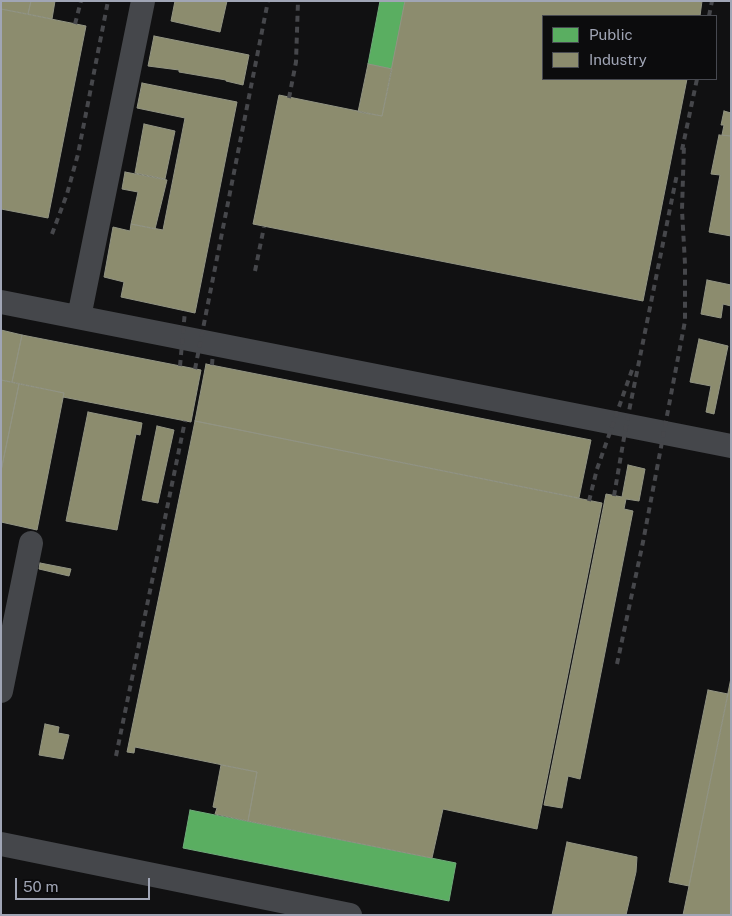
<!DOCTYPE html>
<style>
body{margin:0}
#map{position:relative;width:732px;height:916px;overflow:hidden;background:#111112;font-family:"Public Sans",sans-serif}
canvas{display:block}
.frame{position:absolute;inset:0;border:2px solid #a0a5b5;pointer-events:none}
.legend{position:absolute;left:542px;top:15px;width:175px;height:65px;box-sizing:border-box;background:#0c0c0d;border:1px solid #474950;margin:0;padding:6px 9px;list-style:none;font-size:15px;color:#a0a5b5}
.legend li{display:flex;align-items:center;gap:10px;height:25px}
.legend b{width:25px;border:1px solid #474950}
.scale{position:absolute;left:15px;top:878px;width:135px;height:22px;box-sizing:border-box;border:2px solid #a0a5b5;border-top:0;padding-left:6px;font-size:15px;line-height:18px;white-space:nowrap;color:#a0a5b5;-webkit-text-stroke:4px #0c0c0d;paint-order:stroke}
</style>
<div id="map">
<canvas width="732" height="916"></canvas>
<div class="frame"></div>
<ul class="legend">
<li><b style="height:14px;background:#5aae61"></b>Public</li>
<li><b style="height:14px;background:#8c8c6e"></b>Industry</li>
</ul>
<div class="scale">50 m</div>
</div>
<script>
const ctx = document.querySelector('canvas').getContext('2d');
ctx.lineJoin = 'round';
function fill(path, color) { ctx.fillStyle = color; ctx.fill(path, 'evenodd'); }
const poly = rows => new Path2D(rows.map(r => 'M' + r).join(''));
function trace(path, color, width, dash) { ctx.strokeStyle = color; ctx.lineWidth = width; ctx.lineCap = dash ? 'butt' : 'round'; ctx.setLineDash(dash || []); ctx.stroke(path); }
const public = poly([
 [380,1,405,1,392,69,368,64,380,1],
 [190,810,456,863,449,901,183,848,190,810]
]);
const industry = poly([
 [1,1,31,1,28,14,1,9,1,1],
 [31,1,55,1,52,19,28,14,31,1],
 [175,1,227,1,220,32,171,21,175,1],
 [405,1,702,1,700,16,543,16,543,79,687,79,643,301,253,224,279,95,382,116,405,1],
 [1,9,86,26,48,218,1,209,1,9],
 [154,36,249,55,243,85,226,81,226,80,179,72,179,70,148,66,154,36],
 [368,64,392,69,382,116,358,112,368,64],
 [142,83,237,102,195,313,121,297,124,282,104,277,113,227,130,231,131,224,163,230,185,118,137,108,142,83],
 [724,111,731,113,731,136,722,135,724,125,721,125,724,111],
 [144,124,175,131,165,179,135,173,144,124],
 [719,135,731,136,731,236,709,232,720,175,711,174,719,135],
 [125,172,167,180,155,229,131,224,138,192,122,189,125,172],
 [707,280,731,285,731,306,723,304,721,318,701,314,707,280],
 [1,330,22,335,12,382,1,380,1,330],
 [22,335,201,370,191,422,63,397,64,393,12,382,22,335],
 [699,339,728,346,714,414,706,412,711,386,690,382,699,339],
 [206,364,591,440,579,498,195,421,206,364],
 [1,380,19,384,1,471,1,380],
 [19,384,64,393,37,530,1,522,1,471,19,384],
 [88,412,142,423,140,435,136,434,117,530,66,521,88,412],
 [195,421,602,503,537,829,443,809,432,858,248,821,257,772,135,747,134,753,127,752,195,421],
 [157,426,174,430,158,503,142,500,157,426],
 [628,465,645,469,639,501,626,499,624,509,633,511,580,779,568,776,562,808,544,805,606,494,622,497,628,465],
 [40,563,71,569,69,576,39,569,40,563],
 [731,678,731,915,683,915,689,886,731,678],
 [708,690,728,694,689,886,669,882,708,690],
 [45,724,59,727,58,733,69,735,63,759,39,755,45,724],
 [221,765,257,772,248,821,215,814,217,808,213,807,221,765],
 [567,842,637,857,636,872,626,915,552,915,567,842]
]);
const minor = poly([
 [1,302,731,446],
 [79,317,143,1],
 [1,691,31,543],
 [1,844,350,915]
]);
const rail = poly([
 [709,16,712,1],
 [75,24,81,1],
 [289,98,296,62,298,1],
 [682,150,697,79],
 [52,234,67,194,78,154,108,1],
 [255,271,264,227],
 [212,365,213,352],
 [180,366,185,311],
 [195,369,268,1],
 [614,496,626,426,677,174],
 [589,501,597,469,632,370],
 [617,664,643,542,685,321,685,264,682,210,684,144],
 [116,756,185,421]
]);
fill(public, '#5aae61');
trace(public, '#6fab7a', 1);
fill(industry, '#8c8c6e');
trace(industry, '#929483', 1);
trace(minor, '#45474b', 24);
trace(rail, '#46474b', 4, [6, 5]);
</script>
